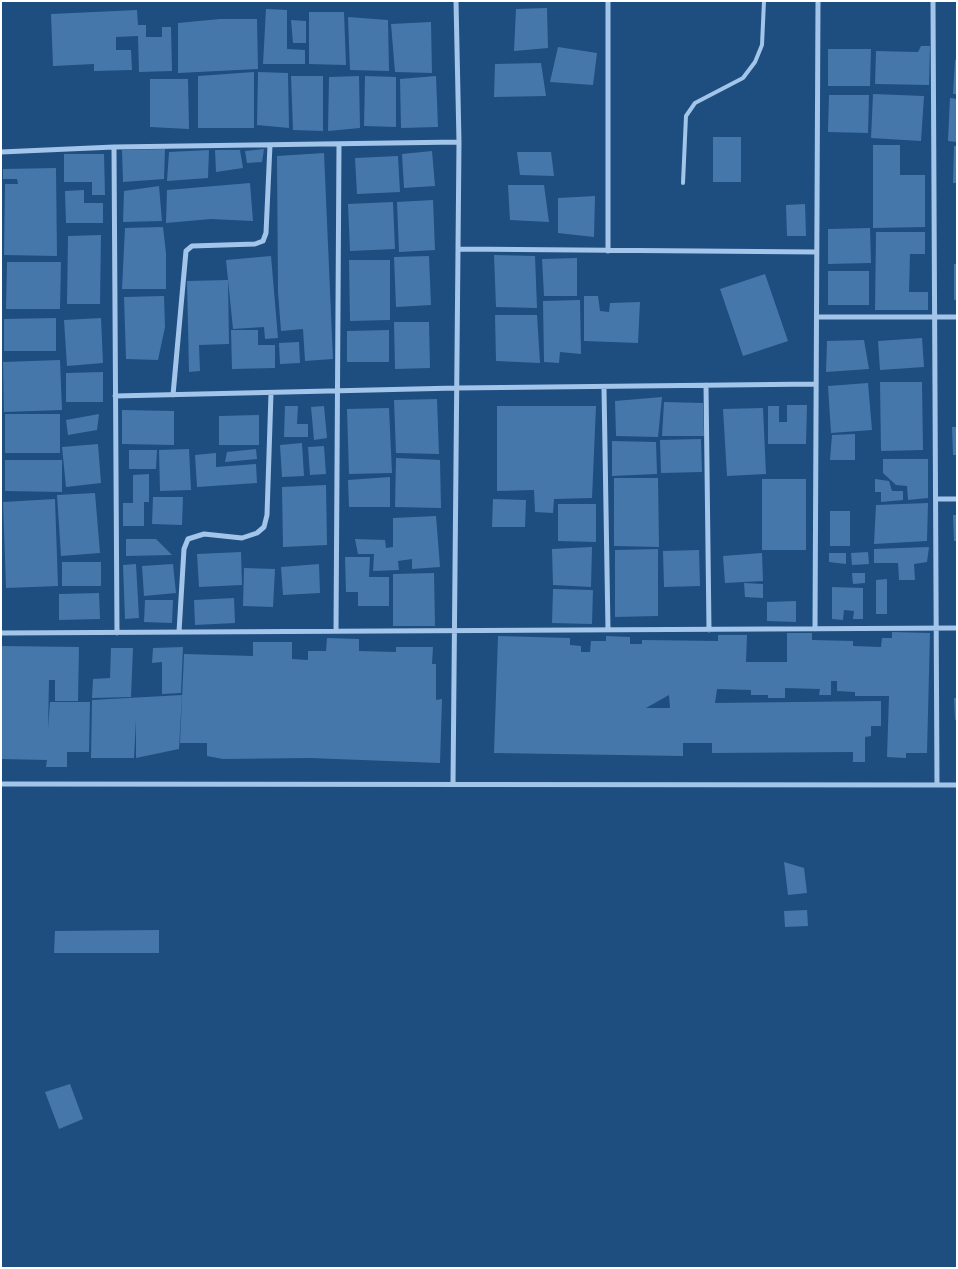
<!DOCTYPE html>
<style>
body{margin:0}
#map{position:relative;width:958px;height:1269px;overflow:hidden;background:#1e4d80;font-family:"Asap Condensed",sans-serif}
canvas{display:block}
.frame{position:absolute;inset:0;border:2px solid #fff;pointer-events:none}
</style>
<div id="map">
<canvas width="958" height="1269"></canvas>
<div class="frame"></div>
</div>
<script>
const ctx = document.querySelector('canvas').getContext('2d');
ctx.lineJoin = 'round';
function fill(path, color) { ctx.fillStyle = color; ctx.fill(path, 'evenodd'); }
const poly = rows => new Path2D(rows.map(r => 'M' + r).join(''));
function trace(path, color, width, dash) { ctx.strokeStyle = color; ctx.lineWidth = width; ctx.lineCap = dash ? 'butt' : 'round'; ctx.setLineDash(dash || []); ctx.stroke(path); }
const building = poly([
 [547,8,548,48,514,51,516,9],
 [266,9,287,10,287,49,305,50,305,64,263,64],
 [137,10,138,25,146,25,146,37,162,37,162,27,171,27,172,71,139,72,138,36,116,37,116,50,131,50,132,70,94,71,94,64,53,66,51,14],
 [309,12,344,12,346,65,309,64],
 [348,17,388,20,389,71,350,70],
 [220,19,257,19,258,69,178,73,178,23],
 [291,20,306,21,306,43,293,43],
 [431,22,432,73,395,72,391,24],
 [921,46,930,46,929,85,875,84,876,51,918,52],
 [558,47,597,53,593,85,550,82],
 [828,49,871,49,870,86,828,86],
 [955,60,957,60,957,94,953,94],
 [541,63,546,96,494,97,495,64],
 [254,72,254,128,198,128,198,76],
 [258,72,288,73,289,128,257,125],
 [291,76,323,76,323,131,293,130],
 [359,76,360,128,328,131,329,77],
 [365,76,396,77,396,127,364,126],
 [436,76,438,127,401,128,400,79],
 [150,79,188,79,189,129,150,127],
 [873,94,924,96,921,141,871,138],
 [829,95,869,95,868,133,828,132],
 [950,98,957,99,957,142,948,141],
 [713,137,741,137,741,182,713,182],
 [873,145,900,145,900,175,925,175,925,227,873,228],
 [954,146,957,146,957,183,953,183],
 [165,149,164,179,123,182,122,150],
 [264,149,262,162,247,163,245,151],
 [209,150,208,178,167,181,169,152],
 [215,150,240,150,243,168,216,172],
 [432,151,435,186,404,188,402,154],
 [517,152,551,152,554,176,520,175],
 [324,153,333,359,305,361,303,329,281,331,278,292,277,156],
 [64,154,104,154,105,195,92,195,92,182,64,182],
 [398,156,400,192,357,194,355,158],
 [56,168,57,256,4,255,5,184,18,184,17,179,3,179,3,169],
 [250,183,253,221,211,219,166,223,167,190],
 [508,185,544,185,549,222,510,220],
 [159,186,162,221,123,222,124,191],
 [84,190,84,203,103,203,103,223,66,223,65,191],
 [595,196,594,237,558,233,558,198],
 [433,200,435,250,399,252,397,202],
 [393,202,395,249,350,251,348,204],
 [805,204,806,236,787,236,786,205],
 [163,227,166,253,166,289,122,289,125,228],
 [870,228,871,263,828,264,828,229],
 [876,232,925,232,925,254,910,254,909,292,928,292,928,310,875,310],
 [101,235,100,304,67,304,68,236],
 [494,255,535,256,537,308,496,307],
 [271,256,278,338,265,339,264,327,233,329,226,260],
 [429,256,431,305,396,307,394,257],
 [577,258,577,296,544,296,542,259],
 [349,260,390,260,390,320,350,321],
 [7,262,61,262,60,309,6,309],
 [954,264,957,264,957,300,954,300],
 [828,271,869,271,869,305,828,305],
 [765,274,788,341,743,356,720,289],
 [228,280,229,344,199,345,200,371,189,372,187,281],
 [164,296,165,327,158,360,126,359,124,297],
 [584,296,598,296,600,311,609,312,610,303,640,302,638,343,584,341],
 [580,300,581,354,560,352,559,363,544,362,543,301],
 [495,315,537,315,540,363,496,361],
 [56,318,56,351,4,351,4,319],
 [101,318,103,363,67,366,64,320],
 [394,322,429,322,430,368,395,369],
 [231,330,258,330,258,345,275,345,275,368,232,369],
 [389,330,389,362,347,362,347,331],
 [922,338,924,367,880,370,878,341],
 [864,340,869,369,826,372,827,341],
 [299,342,300,363,280,364,279,343],
 [60,360,62,410,4,412,3,362],
 [103,372,103,402,66,402,66,373],
 [880,382,922,382,923,450,881,451],
 [868,383,872,430,831,433,828,386],
 [662,397,658,437,616,436,615,401],
 [437,399,439,454,396,453,394,400],
 [664,402,703,403,704,436,662,436],
 [787,405,807,405,806,444,768,444,768,406,779,406,779,422,787,422],
 [285,406,298,406,297,424,308,424,308,437,284,437],
 [324,406,327,438,314,440,311,407],
 [497,406,596,406,592,498,554,499,553,513,535,512,534,490,497,491],
 [389,408,392,473,349,474,347,409],
 [763,408,766,474,727,476,723,409],
 [122,410,174,411,174,445,122,444],
 [5,414,60,414,60,453,5,453],
 [99,414,97,430,68,435,66,420],
 [259,415,259,445,219,445,219,416],
 [952,427,957,427,957,455,953,455],
 [855,434,855,460,830,460,832,435],
 [701,439,702,472,661,473,660,440],
 [612,441,656,442,657,474,612,476],
 [302,443,304,476,282,477,280,445],
 [98,444,101,483,66,487,62,447],
 [324,446,326,474,310,475,308,447],
 [189,449,191,490,160,491,159,450],
 [256,449,257,459,225,462,227,452],
 [129,450,157,450,156,469,129,469],
 [216,453,216,467,256,464,257,483,197,487,195,455],
 [396,458,440,460,441,508,395,507],
 [883,459,928,459,928,498,908,500,907,486,896,485,883,473],
 [5,460,62,460,62,492,5,491],
 [149,474,149,502,144,502,144,526,123,526,123,503,133,503,133,475],
 [390,477,390,507,349,507,348,480],
 [614,478,658,478,659,547,614,546],
 [762,479,806,479,806,550,762,550],
 [875,479,889,481,892,491,903,491,903,500,881,502,881,492,875,492],
 [326,485,327,545,283,547,282,487],
 [95,493,100,553,61,556,57,495],
 [153,497,183,497,182,525,152,524],
 [55,499,58,586,6,588,3,502],
 [493,499,526,500,525,527,492,527],
 [928,503,927,541,874,544,876,505],
 [558,504,596,504,596,542,558,541],
 [830,511,850,511,850,546,830,546],
 [953,515,957,515,957,541,954,541],
 [436,516,440,567,412,569,412,559,398,561,399,570,373,571,374,554,358,554,355,539,385,540,386,548,393,547,393,518],
 [126,539,156,539,172,555,126,556],
 [592,547,591,587,553,585,552,549],
 [929,547,927,562,914,564,915,580,899,580,898,563,874,563,874,549],
 [658,549,658,616,615,617,615,550],
 [699,550,700,586,664,587,663,551],
 [241,552,242,585,199,587,197,554],
 [868,552,869,564,852,565,851,553],
 [762,553,763,581,725,583,723,556],
 [829,553,846,553,846,564,829,562],
 [345,557,370,557,369,577,389,577,389,606,358,606,358,592,346,592],
 [62,562,101,562,101,586,62,586],
 [136,564,139,618,125,619,123,565],
 [173,564,176,593,144,596,142,566],
 [319,564,320,593,283,595,281,567],
 [244,568,275,569,273,607,243,606],
 [434,573,435,626,393,626,393,574],
 [852,573,865,573,865,583,853,584],
 [887,579,887,614,876,614,876,580],
 [744,583,763,584,763,598,745,597],
 [832,587,863,588,863,619,853,619,854,611,844,610,843,620,832,619],
 [553,589,593,590,592,624,552,623],
 [99,593,100,619,59,620,59,594],
 [234,598,235,623,195,625,194,600],
 [145,600,173,600,172,623,144,622],
 [796,601,796,622,767,621,767,602],
 [892,632,930,633,927,753,906,753,906,758,887,757,889,696,855,696,855,692,837,691,837,681,831,681,831,695,819,695,820,689,785,688,785,698,768,698,768,695,751,695,751,690,717,689,715,703,881,701,881,726,871,726,871,736,865,737,865,762,853,762,853,752,712,753,712,743,683,743,683,756,494,753,498,636,570,638,570,645,581,646,581,652,590,652,591,641,606,641,606,636,630,637,630,644,642,644,642,640,718,641,718,635,747,635,746,662,787,662,787,633,812,633,812,640,853,641,853,646,881,647,882,638,892,638],
 [669,695,670,708,646,708],
 [327,638,359,639,359,651,396,652,396,647,433,647,432,664,436,664,436,700,442,699,440,763,310,758,223,759,207,756,207,743,180,743,184,654,253,656,253,642,292,642,292,659,308,660,308,651,326,651],
 [1,646,79,647,78,701,55,701,55,680,49,680,48,729,50,702,90,702,89,752,67,752,67,767,46,767,47,760,1,759],
 [183,647,181,693,162,694,162,662,152,663,153,648],
 [111,648,133,648,131,697,92,698,93,679,110,678],
 [182,695,179,749,136,758,136,720,134,758,91,758,92,700],
 [954,698,957,698,957,719,955,720],
 [784,862,804,868,807,893,788,895],
 [807,910,808,926,785,927,784,911],
 [159,930,159,953,54,953,55,931],
 [70,1084,83,1119,59,1129,45,1092]
]);
const service = poly([
 [683,183,686,116,695,103,743,78,755,62,762,45,764,1]
]);
const minor = poly([
 [933,1,937,785],
 [114,147,117,633],
 [1,152,114,147,459,142],
 [458,249,817,252],
 [608,251,608,1],
 [817,317,957,317],
 [706,385,709,630],
 [604,388,608,630],
 [173,395,186,251,192,246,255,244,263,241,266,233,270,145],
 [115,396,457,388,816,384],
 [936,499,957,499],
 [815,629,818,1],
 [336,631,339,144],
 [179,632,184,549,188,539,204,534,242,538,257,533,264,527,267,515,271,393],
 [1,633,957,628],
 [1,784,957,785],
 [453,784,459,142,456,1]
]);
fill(building, '#4677aa');
trace(service, '#a2c5e9', 4);
trace(minor, '#a2c5e9', 5);
</script>
